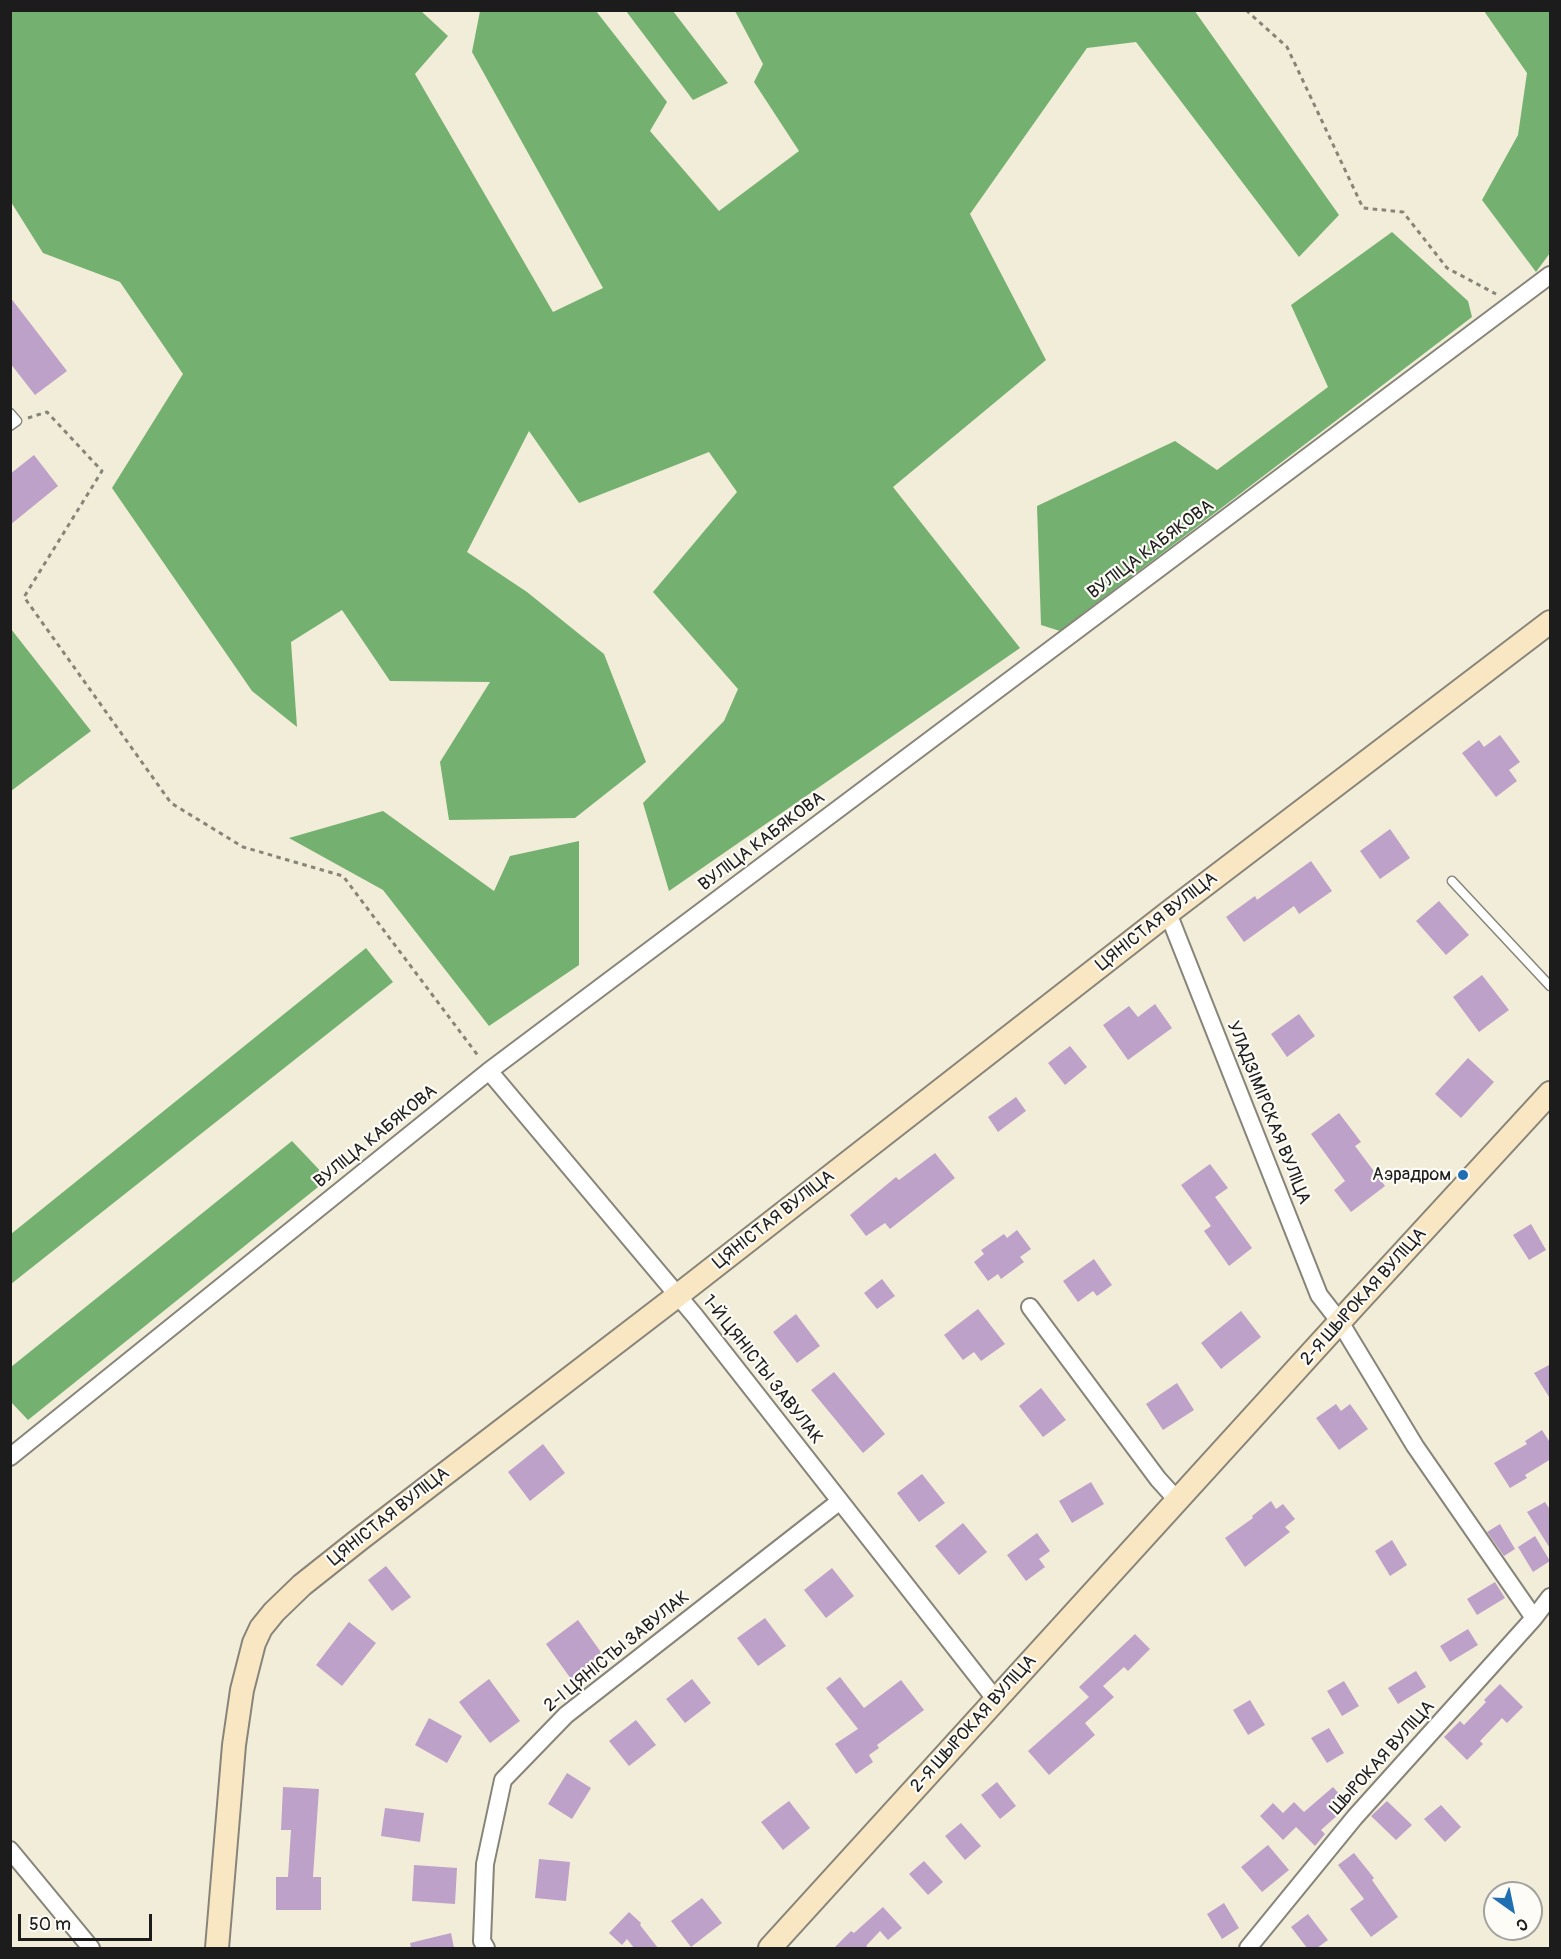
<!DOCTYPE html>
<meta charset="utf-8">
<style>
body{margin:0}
#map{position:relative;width:1561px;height:1959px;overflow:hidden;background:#f2edd8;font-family:Pangolin,sans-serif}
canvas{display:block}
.frame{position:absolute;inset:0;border:12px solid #1c1c1c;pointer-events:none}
.north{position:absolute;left:1483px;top:1881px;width:60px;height:60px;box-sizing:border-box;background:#fdfcf7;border:2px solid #a3a29f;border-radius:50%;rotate:147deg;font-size:16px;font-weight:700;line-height:24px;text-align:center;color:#1c1c1c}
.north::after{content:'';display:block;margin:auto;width:21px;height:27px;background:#1f6fb2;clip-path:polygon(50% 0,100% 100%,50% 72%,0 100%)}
.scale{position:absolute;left:18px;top:1914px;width:134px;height:27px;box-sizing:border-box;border:3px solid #1c1c1c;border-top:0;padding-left:8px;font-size:18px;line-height:21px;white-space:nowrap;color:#1c1c1c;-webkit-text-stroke:4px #fdfcf7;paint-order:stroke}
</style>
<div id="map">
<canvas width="1561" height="1959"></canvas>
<div class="frame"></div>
<div class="north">С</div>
<div class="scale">50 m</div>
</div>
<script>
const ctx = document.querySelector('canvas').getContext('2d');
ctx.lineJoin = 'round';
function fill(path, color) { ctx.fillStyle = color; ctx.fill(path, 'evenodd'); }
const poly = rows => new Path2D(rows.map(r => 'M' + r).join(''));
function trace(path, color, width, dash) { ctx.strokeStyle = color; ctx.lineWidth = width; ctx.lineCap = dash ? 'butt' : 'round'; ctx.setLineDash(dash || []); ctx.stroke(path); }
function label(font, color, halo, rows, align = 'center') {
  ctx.font = font + ' Pangolin,sans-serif'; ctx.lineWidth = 4.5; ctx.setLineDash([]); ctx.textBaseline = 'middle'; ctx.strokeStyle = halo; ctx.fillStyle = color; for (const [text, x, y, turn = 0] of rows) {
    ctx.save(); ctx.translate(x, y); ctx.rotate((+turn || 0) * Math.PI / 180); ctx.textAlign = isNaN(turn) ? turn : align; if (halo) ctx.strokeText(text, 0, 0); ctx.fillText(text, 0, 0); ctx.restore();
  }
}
const forest = poly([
 [1194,10,1339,215,1299,257,1136,42,1087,48,970,214,1046,360,893,487,1020,648,669,891,643,803,724,721,738,689,653,592,737,492,709,452,579,503,529,431,467,552,527,592,604,654,646,762,575,818,449,820,440,762,490,682,390,681,342,610,291,642,297,727,252,691,112,488,183,374,120,282,43,253,11,202,11,11,421,11,448,36,415,74,553,312,603,288,472,52,480,11,596,11,667,102,650,131,719,211,799,151,754,82,763,64,735,11],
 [626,11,673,11,728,83,693,100],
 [1484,11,1550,11,1550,253,1536,272,1482,200,1518,135,1527,73],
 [1392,232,1468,301,1472,317,1060,631,1041,625,1037,506,1175,441,1217,470,1328,387,1291,305],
 [11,629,91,731,11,791],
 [383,811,494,891,510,856,579,841,579,965,489,1026,383,890,289,838],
 [366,948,393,982,11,1284,11,1234],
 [292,1141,328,1179,28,1420,11,1402,11,1367]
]);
const building = poly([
 [10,297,67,371,35,395,10,363],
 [34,455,58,486,10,525,10,474],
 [1500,735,1520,762,1509,770,1517,781,1496,797,1462,753,1479,740,1484,747],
 [1390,829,1410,858,1380,879,1360,851],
 [1311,861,1332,891,1299,914,1294,906,1244,942,1226,917,1255,896,1257,900],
 [1439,901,1469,935,1446,955,1416,921],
 [1482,975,1509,1010,1479,1032,1453,997],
 [1155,1004,1172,1028,1128,1060,1103,1025,1129,1006,1138,1017],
 [1299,1014,1315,1036,1287,1057,1271,1034],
 [1070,1046,1087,1067,1065,1085,1048,1063],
 [1468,1058,1494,1082,1461,1118,1435,1094],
 [1016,1097,1026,1111,998,1132,988,1117],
 [1339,1113,1361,1142,1355,1146,1385,1186,1351,1212,1334,1190,1345,1181,1311,1134],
 [935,1153,955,1178,890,1229,885,1223,866,1236,850,1215,896,1177,899,1180],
 [1210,1164,1228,1188,1215,1197,1252,1248,1229,1266,1204,1231,1211,1226,1181,1185],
 [1531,1224,1546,1250,1529,1260,1513,1235],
 [1017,1230,1031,1249,1020,1257,1024,1262,1001,1279,998,1274,988,1281,974,1262,984,1254,981,1250,1004,1234,1007,1238],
 [1094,1259,1112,1285,1097,1296,1093,1291,1078,1302,1063,1281],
 [882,1279,895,1296,877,1309,864,1293],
 [978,1309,1005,1344,981,1361,974,1352,963,1360,944,1335],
 [1241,1311,1261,1337,1221,1369,1201,1343],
 [796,1314,820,1346,797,1363,773,1332],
 [1551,1364,1551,1400,1534,1373],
 [834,1372,885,1434,863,1453,811,1390],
 [1177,1383,1194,1410,1163,1430,1146,1404],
 [1041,1388,1066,1420,1043,1437,1019,1406],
 [1336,1404,1341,1411,1350,1404,1368,1429,1339,1450,1316,1418],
 [1542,1430,1551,1444,1551,1459,1525,1475,1527,1478,1510,1488,1494,1463,1527,1444,1525,1441],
 [543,1444,565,1473,530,1501,508,1472],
 [922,1474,945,1503,919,1522,897,1493],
 [1091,1482,1104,1504,1072,1523,1059,1501],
 [1271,1501,1276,1509,1283,1504,1295,1519,1285,1527,1290,1532,1245,1567,1225,1538,1253,1518,1252,1516],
 [1545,1502,1551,1511,1551,1550,1527,1512],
 [963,1523,987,1552,959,1575,935,1546],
 [1500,1524,1515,1549,1504,1556,1487,1532],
 [1037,1533,1050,1551,1039,1559,1045,1567,1026,1581,1007,1555],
 [1535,1536,1550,1561,1533,1572,1518,1547],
 [1392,1540,1407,1565,1390,1576,1375,1551],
 [386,1566,411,1597,392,1611,368,1580],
 [832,1568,854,1596,826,1618,804,1590],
 [1495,1582,1505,1598,1477,1615,1467,1599],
 [765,1618,786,1646,758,1666,737,1638],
 [578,1620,603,1655,571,1679,546,1644],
 [349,1622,376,1643,342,1686,316,1665],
 [1468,1629,1478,1645,1450,1662,1440,1646],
 [1135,1634,1150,1649,1128,1671,1124,1667,1103,1686,1114,1697,1085,1723,1095,1735,1049,1775,1028,1751,1089,1697,1079,1687],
 [1416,1671,1426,1687,1398,1704,1388,1688],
 [840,1677,864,1708,901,1680,924,1710,877,1745,879,1748,869,1755,873,1762,856,1774,835,1744,858,1729,826,1688],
 [489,1679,520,1721,490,1743,459,1702],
 [692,1679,711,1703,685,1723,666,1699],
 [1344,1681,1359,1706,1342,1716,1327,1691],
 [1500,1684,1523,1707,1507,1723,1502,1718,1480,1741,1483,1744,1467,1760,1444,1737,1460,1721,1464,1725,1486,1702,1484,1700],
 [1250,1700,1265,1725,1248,1735,1233,1710],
 [429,1718,462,1736,447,1763,415,1745],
 [636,1720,656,1745,629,1766,609,1741],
 [1329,1728,1344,1753,1327,1763,1311,1738],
 [567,1773,591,1788,572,1819,548,1804],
 [997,1782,1016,1806,1000,1819,981,1795],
 [283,1787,319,1789,313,1877,321,1877,321,1910,276,1910,276,1877,288,1877,291,1830,281,1830],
 [1333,1787,1349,1805,1321,1830,1325,1834,1315,1846,1296,1827,1283,1840,1260,1816,1273,1803,1283,1813,1294,1802,1304,1812],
 [789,1801,810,1828,783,1850,761,1822],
 [1387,1801,1412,1825,1396,1840,1371,1816],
 [1441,1805,1461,1827,1445,1842,1424,1819],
 [385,1808,424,1813,420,1842,381,1836],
 [961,1823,981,1846,965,1860,945,1836],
 [1268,1845,1289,1870,1262,1892,1241,1867],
 [1354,1853,1374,1878,1372,1880,1398,1917,1371,1937,1350,1909,1364,1899,1338,1865],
 [539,1859,570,1862,566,1901,535,1898],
 [924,1861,943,1882,928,1895,909,1874],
 [414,1865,457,1868,455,1904,412,1901],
 [702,1898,722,1923,691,1947,671,1921],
 [1224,1903,1239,1928,1222,1939,1207,1914],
 [883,1907,902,1928,888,1940,880,1931,866,1946,869,1948,834,1948,851,1931,854,1933],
 [629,1912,641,1923,640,1925,658,1948,634,1948,627,1939,622,1945,609,1933],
 [1308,1914,1328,1940,1317,1948,1307,1948,1291,1927],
 [451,1933,454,1948,411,1948,410,1943]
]);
const path = poly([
 [1246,10,1287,47,1363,208,1403,212,1447,268,1496,294],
 [28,418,47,412,102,471,24,597,171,803,243,847,343,876,479,1057]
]);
const lane = poly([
 [10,413,17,421,10,426],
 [1452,881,1550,986]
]);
const street = poly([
 [1168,913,1319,1295,1340,1322,1415,1446,1534,1618],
 [489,1071,695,1316,996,1700],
 [1030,1307,1158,1479,1178,1501],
 [10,1457,489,1071,1550,275],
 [10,1850,91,1948],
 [486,1948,482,1941,485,1864,503,1780,566,1715,840,1501],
 [1248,1948,1355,1817,1534,1618,1550,1597]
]);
const secondary = poly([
 [217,1948,234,1745,242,1690,254,1643,261,1628,274,1612,302,1585,360,1539,677,1296,1168,913,1550,622],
 [770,1948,1355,1305,1550,1093]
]);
const markers = [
 [1463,1175,6,"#1f6fb2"]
];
const streetNames = [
 ["ВУЛІЦА КАБЯКОВА",1151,550,-37],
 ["ВУЛІЦА КАБЯКОВА",762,842,-37],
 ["ЦЯНІСТАЯ ВУЛІЦА",1157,922,-38],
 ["УЛАДЗІМІРСКАЯ ВУЛІЦА",1268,1113,68],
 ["ВУЛІЦА КАБЯКОВА",376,1137,-39],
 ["ЦЯНІСТАЯ ВУЛІЦА",774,1220,-38],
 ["2-Я ШЫРОКАЯ ВУЛІЦА",1364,1297,-48],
 ["1-Й ЦЯНІСТЫ ЗАВУЛАК",762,1370,52],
 ["ЦЯНІСТАЯ ВУЛІЦА",389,1517,-38],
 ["2-І ЦЯНІСТЫ ЗАВУЛАК",617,1652,-39],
 ["2-Я ШЫРОКАЯ ВУЛІЦА",974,1724,-48],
 ["ШЫРОКАЯ ВУЛІЦА",1383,1758,-48]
];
const poiNames = [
 ["Аэрадром",1451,1175]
];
fill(forest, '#74b06f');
fill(building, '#bea1c8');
trace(lane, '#87847a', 11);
trace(street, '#87847a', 20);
trace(secondary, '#87847a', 26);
trace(path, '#87847a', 3, [4.5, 4.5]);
trace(lane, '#fff', 8);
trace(street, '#fff', 16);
trace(secondary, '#f9e7c3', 22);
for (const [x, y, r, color] of markers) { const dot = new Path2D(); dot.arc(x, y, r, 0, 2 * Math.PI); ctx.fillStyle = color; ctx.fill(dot); trace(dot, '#fdfcf7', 2); }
label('18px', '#1c1c1c', '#fdfcf7', streetNames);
label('18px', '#1c1c1c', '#fdfcf7', poiNames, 'right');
</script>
